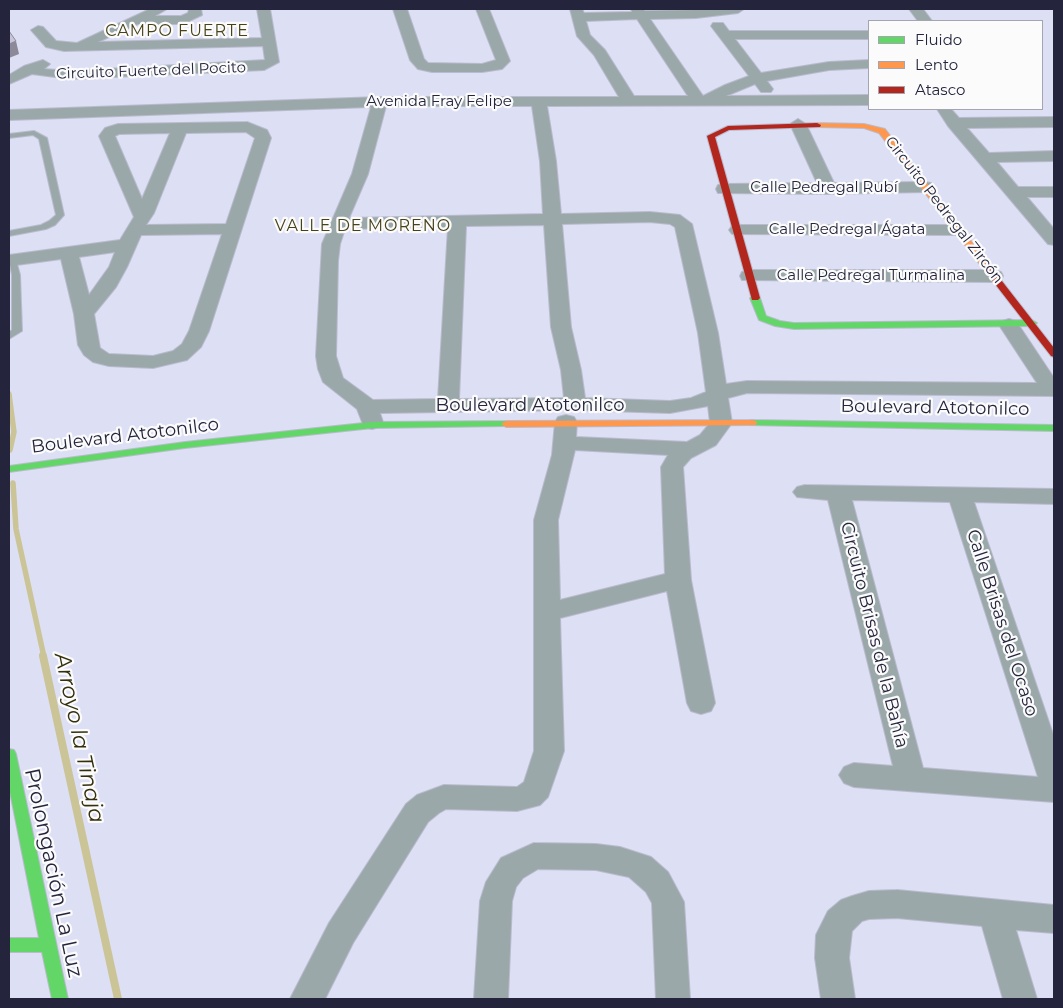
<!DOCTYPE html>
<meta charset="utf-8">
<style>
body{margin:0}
#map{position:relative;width:1063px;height:1008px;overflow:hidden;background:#dddff4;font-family:Montserrat,sans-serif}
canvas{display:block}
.frame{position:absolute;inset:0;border:10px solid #24253c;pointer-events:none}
.legend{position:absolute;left:868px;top:20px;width:175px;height:90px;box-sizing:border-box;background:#fbfbfb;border:1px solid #a5a5af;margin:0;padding:6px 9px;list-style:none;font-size:15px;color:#24253c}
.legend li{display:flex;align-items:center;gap:10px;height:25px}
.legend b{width:25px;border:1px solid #a5a5af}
</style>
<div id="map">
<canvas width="1063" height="1008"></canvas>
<div class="frame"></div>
<ul class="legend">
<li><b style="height:6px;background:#63d668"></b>Fluido</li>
<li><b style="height:6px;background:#ff974d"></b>Lento</li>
<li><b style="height:6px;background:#b3261e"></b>Atasco</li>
</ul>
</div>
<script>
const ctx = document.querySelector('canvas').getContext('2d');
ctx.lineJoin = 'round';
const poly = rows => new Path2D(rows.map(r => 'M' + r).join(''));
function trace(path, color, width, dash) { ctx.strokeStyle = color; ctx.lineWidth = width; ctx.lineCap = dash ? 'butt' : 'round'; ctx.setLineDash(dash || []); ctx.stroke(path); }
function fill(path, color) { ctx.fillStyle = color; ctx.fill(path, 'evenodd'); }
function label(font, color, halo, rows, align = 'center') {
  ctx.font = font + ' Montserrat,sans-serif'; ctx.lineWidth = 4.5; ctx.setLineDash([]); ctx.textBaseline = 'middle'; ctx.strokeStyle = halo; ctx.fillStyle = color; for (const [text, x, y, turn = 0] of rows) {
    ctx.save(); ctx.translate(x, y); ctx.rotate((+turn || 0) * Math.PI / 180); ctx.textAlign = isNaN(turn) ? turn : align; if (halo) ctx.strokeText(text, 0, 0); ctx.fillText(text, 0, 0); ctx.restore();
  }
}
const streamFar1 = poly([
 [9,394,14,432,10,450],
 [13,483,16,529,44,657]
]);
const stream = poly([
 [43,656,118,999]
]);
const lane = poly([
 [34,131,47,138,64,215,55,225,46,229,9,236,9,231,41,225,49,221,56,215,39,139,33,135,9,138,9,134,34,131],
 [12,257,16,260,20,275,22,331,9,339,9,332,12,330,12,275,9,258,12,257]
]);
const street = poly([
 [150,9,167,9,155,16,181,16,188,13,189,9,201,9,202,15,183,24,138,24,98,42,262,38,257,9,270,9,279,62,264,70,70,79,32,74,9,84,9,75,24,66,43,60,50,64,44,69,70,71,265,60,263,46,64,51,46,47,31,30,38,26,43,27,56,41,77,43,150,9],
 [393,9,407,9,424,59,428,63,482,64,496,60,476,9,489,9,510,61,502,69,482,72,432,72,418,69,410,60,393,9],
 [570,9,582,9,584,13,632,12,631,9,643,9,645,11,744,9,738,13,696,18,650,19,703,96,725,85,749,76,711,26,713,23,723,23,729,31,869,31,869,39,735,39,761,73,829,62,869,60,869,68,829,70,767,81,773,89,771,92,761,92,755,84,726,96,869,95,869,105,547,106,556,161,561,214,650,212,680,215,692,224,718,333,726,384,747,381,1037,383,999,325,1002,321,1009,319,1016,321,1054,378,1054,396,747,393,728,398,732,423,716,445,691,458,683,467,691,580,715,703,711,711,701,714,691,711,687,703,667,591,560,618,564,751,548,797,540,805,517,811,446,809,439,813,428,822,353,943,325,999,290,999,329,923,406,804,417,795,444,785,517,787,524,782,534,751,534,520,552,455,555,422,558,417,566,415,574,417,577,422,576,437,687,442,700,435,710,423,708,406,670,413,575,410,380,413,383,422,380,427,372,429,364,427,357,409,323,382,318,369,316,356,322,244,352,174,371,107,9,120,9,110,380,97,619,97,594,55,577,36,570,9],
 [637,19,688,96,634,96,605,50,590,35,586,21,637,19],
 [386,106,532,106,540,161,543,214,349,218,368,174,386,106],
 [650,222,670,224,675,227,698,333,706,392,691,398,670,401,585,398,581,370,571,327,562,224,650,222],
 [544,225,551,327,561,370,564,398,459,399,466,226,544,225],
 [448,227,438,399,373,400,343,378,336,356,338,261,340,244,345,229,448,227],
 [575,450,668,455,661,467,665,574,560,600,558,520,575,450],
 [909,9,923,9,932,21,918,21,909,9],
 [937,109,951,109,959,118,1054,117,1054,127,967,128,989,153,1054,151,1054,161,997,162,1018,187,1054,187,1054,197,1027,197,1054,229,1054,245,1048,244,948,126,937,109],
 [798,119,806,124,834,183,925,182,931,183,933,187,931,191,925,192,828,194,718,193,716,189,718,185,724,184,817,183,790,124,798,119],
 [247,122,267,130,271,138,209,331,201,347,187,360,153,368,109,366,93,362,84,355,78,345,74,314,61,259,9,266,9,255,120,240,134,217,99,136,105,128,118,124,247,122],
 [246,132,255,138,226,224,146,225,154,213,186,133,246,132],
 [170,133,142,199,115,136,119,134,170,133],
 [222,234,189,331,182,344,173,351,153,356,109,354,100,348,94,314,116,287,127,267,141,235,222,234],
 [115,252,109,267,89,295,79,257,115,252],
 [738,225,956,225,962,226,965,230,962,234,956,235,732,234,729,230,732,226,738,225],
 [749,270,994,270,1001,272,1003,276,1001,280,994,282,742,280,740,276,742,272,749,270],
 [805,485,1054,489,1054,504,974,502,1054,737,1054,802,854,787,844,783,839,775,844,767,854,763,893,766,828,500,797,497,793,492,797,487,805,485],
 [852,500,950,502,1038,777,923,768,852,500],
 [534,843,596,844,620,847,651,857,668,872,684,902,690,999,656,999,652,903,646,892,629,877,596,870,538,869,523,878,516,887,512,901,508,999,474,999,480,901,486,882,501,858,534,843],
 [897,890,1054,905,1054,933,1016,930,1037,999,1003,999,982,926,897,918,869,919,862,921,852,931,849,958,855,999,821,999,815,958,816,935,828,911,841,900,852,896,869,891,897,890]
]);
const fast = poly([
 [755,295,760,298,766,316,780,321,794,323,1032,320,1037,323,1032,326,794,329,775,326,759,320,750,298,755,295],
 [752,420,1054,425,1054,431,748,425,747,423,748,421,752,420],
 [506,421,510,422,511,424,510,426,373,428,185,448,9,472,9,466,185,442,373,422,506,421],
 [9,749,14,750,16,754,68,999,52,999,42,952,9,952,9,938,39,938,9,787,9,749]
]);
const slow = poly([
 [814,123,864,124,885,129,991,267,991,271,985,271,879,133,864,128,817,127,813,125,814,123],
 [752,420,756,421,757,423,756,425,506,427,501,424,506,421,752,420]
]);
const jam = poly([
 [817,123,821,125,820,127,729,130,715,137,760,298,758,300,752,300,707,136,728,126,817,123],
 [988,266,991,267,1054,348,1054,357,1051,356,985,271,984,269,988,266]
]);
const shadedWall = poly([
 [16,41,19,54,9,58,9,44]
]);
const building = poly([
 [9,31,16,41,9,44,9,31]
]);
const farStreetnames = [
 ["Circuito Fuerte del Pocito",151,71,-2],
 ["Avenida Fray Felipe",439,102],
 ["Calle Pedregal Rubí",824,188],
 ["Circuito Pedregal Zircón",944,210,52],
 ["Calle Pedregal Ágata",847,230],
 ["Calle Pedregal Turmalina",871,276]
];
const farQuarternames = [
 ["CAMPO FUERTE",177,31],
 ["VALLE DE MORENO",363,226]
];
const streetNames = [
 ["Boulevard Atotonilco",530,406],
 ["Boulevard Atotonilco",935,408,1],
 ["Boulevard Atotonilco",125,436,-7],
 ["Calle Brisas del Ocaso",1002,623,72],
 ["Circuito Brisas de la Bahía",874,635,76]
];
const nearStreetnames = [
 ["Prolongación La Luz",53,873,78]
];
const nearWaternames = [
 ["Arroyo la Tinaja",79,738,78]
];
trace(streamFar1, '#cbc497', 5.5);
trace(stream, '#cbc497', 8);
trace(lane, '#babbce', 2);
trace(street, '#babbce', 2);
trace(fast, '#babbce', 2);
trace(slow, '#babbce', 2);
trace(jam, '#babbce', 2);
fill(lane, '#9ba8a9');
fill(street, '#9ba8a9');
fill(fast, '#63d668');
fill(slow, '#ff974d');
fill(jam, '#b3261e');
fill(shadedWall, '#8c8999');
fill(building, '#c8c4da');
trace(building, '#8c8999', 1);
label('15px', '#24253c', '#fbfbfb', farStreetnames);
ctx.letterSpacing = '1px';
label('16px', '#464117', '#fbfbfb', farQuarternames);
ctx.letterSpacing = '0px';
label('18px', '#24253c', '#fbfbfb', streetNames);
label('21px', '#24253c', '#fbfbfb', nearStreetnames);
label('italic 22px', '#332f0d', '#fbfbfb', nearWaternames);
</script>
